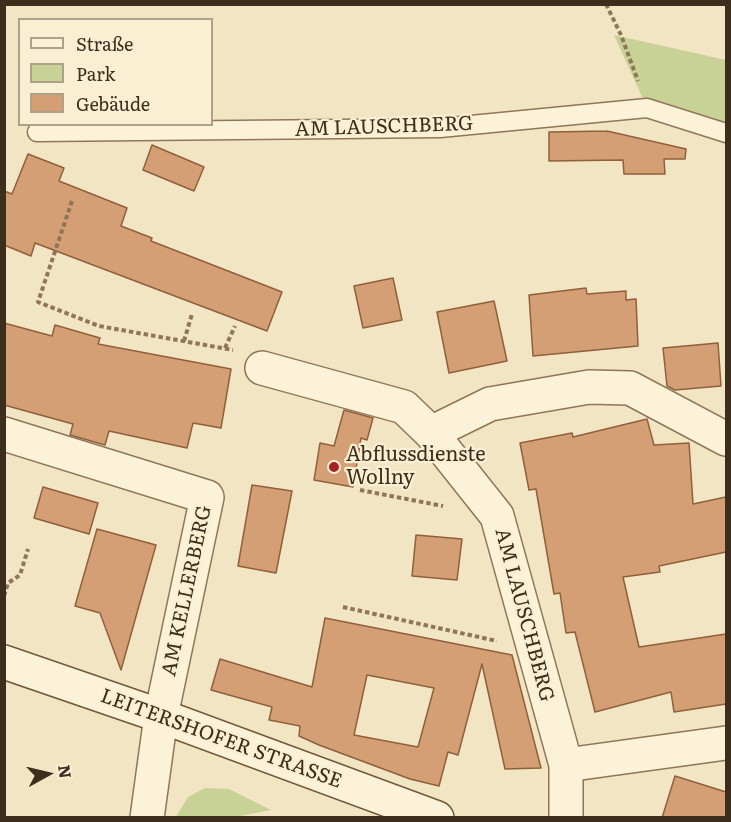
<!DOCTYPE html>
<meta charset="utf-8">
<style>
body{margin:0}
#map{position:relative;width:731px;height:822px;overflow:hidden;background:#f2e5c3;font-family:Literata,serif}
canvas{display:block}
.frame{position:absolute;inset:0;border:6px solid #3d2d1d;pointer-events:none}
.legend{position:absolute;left:18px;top:18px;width:195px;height:108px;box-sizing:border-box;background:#f9efd3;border:2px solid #aea18a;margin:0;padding:8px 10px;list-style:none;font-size:18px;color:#3d2d1d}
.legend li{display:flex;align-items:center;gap:12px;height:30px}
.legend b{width:30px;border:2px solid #aea18a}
.north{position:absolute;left:18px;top:744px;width:60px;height:60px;-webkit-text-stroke:4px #f9efd3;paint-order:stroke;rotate:82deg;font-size:16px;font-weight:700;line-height:24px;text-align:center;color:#3d2d1d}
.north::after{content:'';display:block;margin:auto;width:21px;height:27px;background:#3d2d1d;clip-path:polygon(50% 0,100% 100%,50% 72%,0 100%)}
</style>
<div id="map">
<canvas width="731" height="822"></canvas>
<div class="frame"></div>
<ul class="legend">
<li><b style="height:8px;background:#fcf2d7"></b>Straße</li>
<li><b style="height:16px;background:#c9d296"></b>Park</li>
<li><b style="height:16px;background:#d49f75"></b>Gebäude</li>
</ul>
<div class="north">N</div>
</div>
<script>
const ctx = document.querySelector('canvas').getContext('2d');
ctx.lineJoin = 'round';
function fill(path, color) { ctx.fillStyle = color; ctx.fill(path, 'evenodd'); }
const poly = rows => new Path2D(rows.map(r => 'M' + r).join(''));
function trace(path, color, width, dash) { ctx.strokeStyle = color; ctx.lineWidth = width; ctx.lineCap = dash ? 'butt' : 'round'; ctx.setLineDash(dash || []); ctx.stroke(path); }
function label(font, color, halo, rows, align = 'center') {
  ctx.font = font + ' Literata,serif'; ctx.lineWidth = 4.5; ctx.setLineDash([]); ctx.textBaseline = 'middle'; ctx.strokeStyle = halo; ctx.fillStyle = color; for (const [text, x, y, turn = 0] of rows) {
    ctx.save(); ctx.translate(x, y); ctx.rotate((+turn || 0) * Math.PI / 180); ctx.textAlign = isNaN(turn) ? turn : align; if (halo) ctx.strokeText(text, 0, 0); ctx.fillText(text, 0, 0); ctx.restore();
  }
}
const green = poly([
 [614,35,726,60,726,133,647,108],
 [205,788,229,789,271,810,235,817,176,817,188,797]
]);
const building = poly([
 [607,131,686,149,685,159,664,159,665,174,624,174,623,160,549,161,549,132,607,131],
 [152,145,204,167,194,191,143,170,152,145],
 [28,154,64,168,59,181,127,208,121,226,152,238,151,241,282,292,267,331,35,243,31,256,4,245,4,191,12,194,28,154],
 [393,278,402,320,363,328,354,286,393,278],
 [586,288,587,294,626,291,626,300,636,299,638,346,533,356,529,295,586,288],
 [494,301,507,361,449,373,437,312,494,301],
 [4,323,52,336,55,325,100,338,98,344,231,369,221,428,193,423,187,448,109,431,105,445,70,435,73,424,4,405,4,323],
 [718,343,721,386,675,390,667,386,663,348,718,343],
 [344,410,373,418,367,440,361,438,353,487,314,480,320,443,334,446,344,410],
 [647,419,654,445,689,443,693,504,726,497,726,552,659,566,660,572,623,577,639,647,726,634,726,704,674,712,671,692,595,712,575,632,566,633,560,593,554,594,536,489,529,490,520,443,572,433,573,437,647,419],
 [252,485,292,491,276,573,238,566,252,485],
 [43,487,98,503,89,534,34,518,43,487],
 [97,529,156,545,121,670,100,613,75,606,97,529],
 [416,535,462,539,457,580,412,576,416,535],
 [325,618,512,655,541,768,505,769,482,664,458,755,448,752,439,786,410,779,319,745,299,736,300,726,269,720,272,707,211,690,220,659,312,687,325,618],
 [367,675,434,688,418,747,354,735,367,675],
 [675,776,726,792,726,818,662,818,675,776]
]);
const path = poly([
 [606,4,621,35,638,81],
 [72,201,38,302,99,326,233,350],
 [184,341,192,314],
 [225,348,235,326],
 [360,490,443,506],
 [4,596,8,583,20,575,28,549],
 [343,607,497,641]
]);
const lane = poly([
 [37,132,440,128,647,108,726,133]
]);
const street = poly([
 [262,368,404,407,431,433,497,516,566,765,566,818],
 [431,433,490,404,589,387,630,388,726,439],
 [4,434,207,497,161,716,147,818],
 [566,765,726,743]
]);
const secondary = poly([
 [4,662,161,716,437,818]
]);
const markers = [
 [334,467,6,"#a42322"]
];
const streetNames = [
 ["AM LAUSCHBERG",384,127,-2],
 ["AM KELLERBERG",187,591,-78],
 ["AM LAUSCHBERG",524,615,75],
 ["LEITERSHOFER STRASSE",221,739,20]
];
const poiNames = [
 ["Abflussdienste",346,455],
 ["Wollny",346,478]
];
fill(green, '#c9d296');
fill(building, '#d49f75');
trace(building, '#905f3b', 1.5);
trace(lane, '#8f7658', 21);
trace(street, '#8f7658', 36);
trace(secondary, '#71573b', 36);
trace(path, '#8f7658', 4, [4.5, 3]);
trace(lane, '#fcf2d7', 18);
trace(street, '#fcf2d7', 33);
trace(secondary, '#fcf2d7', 33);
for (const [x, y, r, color] of markers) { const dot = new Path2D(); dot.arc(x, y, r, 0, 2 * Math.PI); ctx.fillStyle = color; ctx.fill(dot); trace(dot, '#f9efd3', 2); }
label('20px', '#3d2d1d', '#f9efd3', streetNames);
label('20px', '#3d2d1d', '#f9efd3', poiNames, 'left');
</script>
